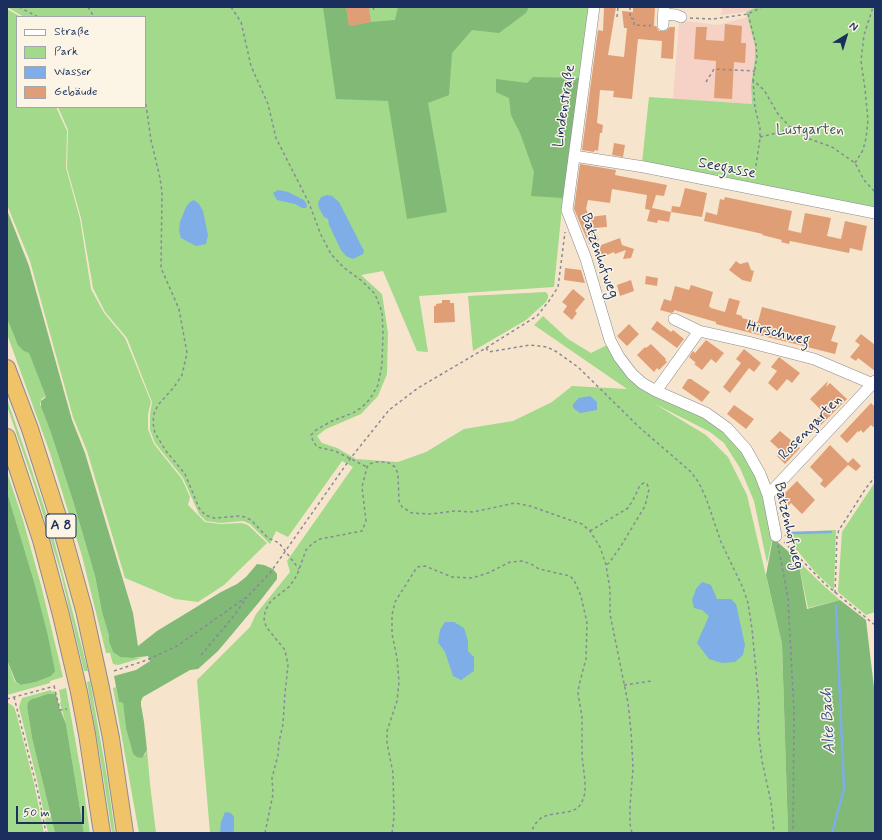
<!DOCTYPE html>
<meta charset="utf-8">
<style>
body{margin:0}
#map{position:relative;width:882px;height:840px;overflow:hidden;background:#f6e5cc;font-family:Mynerve,sans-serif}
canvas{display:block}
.frame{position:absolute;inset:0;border:8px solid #1b2f5e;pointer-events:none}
.legend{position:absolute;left:16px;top:16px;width:130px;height:92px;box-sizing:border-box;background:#fcf5e5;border:1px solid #a2a6af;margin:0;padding:5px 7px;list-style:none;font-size:12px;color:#1b2f5e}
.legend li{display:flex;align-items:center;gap:8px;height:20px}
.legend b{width:20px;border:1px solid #a2a6af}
.north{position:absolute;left:826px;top:16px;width:40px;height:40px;-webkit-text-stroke:3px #fcf5e5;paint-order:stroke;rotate:38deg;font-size:11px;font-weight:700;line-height:16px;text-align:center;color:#1b2f5e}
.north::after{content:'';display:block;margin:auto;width:14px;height:18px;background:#1b2f5e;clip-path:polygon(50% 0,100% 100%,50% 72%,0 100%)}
.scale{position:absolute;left:16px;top:806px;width:68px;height:18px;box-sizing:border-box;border:2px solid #1b2f5e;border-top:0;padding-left:5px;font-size:12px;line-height:14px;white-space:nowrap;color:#1b2f5e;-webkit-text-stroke:3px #fcf5e5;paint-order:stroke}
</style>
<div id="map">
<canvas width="882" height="840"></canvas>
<div class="frame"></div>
<ul class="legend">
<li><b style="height:5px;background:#fff"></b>Straße</li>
<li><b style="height:11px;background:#a2d98a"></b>Park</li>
<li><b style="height:11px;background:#7eade8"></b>Wasser</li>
<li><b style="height:11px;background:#e09e76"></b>Gebäude</li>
</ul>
<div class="north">N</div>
<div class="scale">50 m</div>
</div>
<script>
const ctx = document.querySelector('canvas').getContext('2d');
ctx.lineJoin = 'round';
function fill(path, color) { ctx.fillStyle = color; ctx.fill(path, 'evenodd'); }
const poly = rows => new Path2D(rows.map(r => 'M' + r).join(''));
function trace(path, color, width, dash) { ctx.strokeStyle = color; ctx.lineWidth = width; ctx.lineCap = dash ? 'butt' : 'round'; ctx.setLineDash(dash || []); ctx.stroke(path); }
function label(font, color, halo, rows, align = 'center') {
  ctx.font = font + ' Mynerve,sans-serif'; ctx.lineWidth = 3; ctx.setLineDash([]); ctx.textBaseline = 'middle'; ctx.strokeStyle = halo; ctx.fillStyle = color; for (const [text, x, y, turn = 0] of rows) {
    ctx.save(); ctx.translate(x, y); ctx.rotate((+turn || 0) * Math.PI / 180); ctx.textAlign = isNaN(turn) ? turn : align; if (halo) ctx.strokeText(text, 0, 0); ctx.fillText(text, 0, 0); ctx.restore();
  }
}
const built = poly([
 [705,7,756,7,746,12,721,15,722,8],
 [747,17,755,46,755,57,751,86,752,104,673,99,679,24,687,21,718,25]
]);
const green = poly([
 [7,7,589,7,581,78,563,198,554,287,419,296,428,352,417,351,383,271,361,275,382,294,388,333,387,374,378,396,361,414,326,429,317,436,322,443,337,448,356,459,398,462,426,452,464,429,513,421,552,402,572,386,627,389,534,325,543,316,568,339,591,353,609,344,641,387,704,415,734,439,761,484,773,536,767,563,754,501,740,468,724,443,710,432,655,404,706,435,728,457,747,495,782,644,788,833,210,833,197,680,250,627,256,614,290,572,287,561,353,467,342,461,288,537,276,531,270,544,250,524,243,521,220,523,206,521,199,514,183,478,155,443,150,430,150,415,152,402,127,338,105,312,93,288,81,218,67,168,68,130,58,107,145,107,145,17,24,17],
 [756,7,875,7,875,210,642,163,649,97,752,104,751,86,755,57,755,46,746,12],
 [7,9,21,17,17,17,17,107,56,107,67,131,66,168,80,219,91,289,104,313,125,338,151,402,148,414,148,429,154,444,182,479,190,497,188,505,205,522,220,524,242,523,248,525,267,543,224,585,198,602,175,599,125,578,87,451,73,417,30,261,7,205],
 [546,292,548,295,548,298,546,302,526,320,473,351,468,296],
 [7,319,15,338,29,352,46,397,42,398,40,404,41,407,51,433,73,501,95,576,102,612,109,636,109,642,113,652,120,657,140,658,148,656,118,665,113,664,110,653,106,653,82,556,50,453,7,334],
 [7,399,30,465,50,525,88,671,84,671,60,570,33,481,7,406],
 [7,472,23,520,42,589,63,677,50,681,50,683,7,695,7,660,15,682,21,685,36,682,51,676,33,578,7,492],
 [875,482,875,612,866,615,838,592,842,532],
 [836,530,834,590,817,574,784,535,791,532],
 [798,561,824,586,840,600,808,608],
 [90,681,107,777,115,833,112,833,100,756,87,682],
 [116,687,119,702,123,703,126,729,133,754,145,755,147,750,150,784,156,833,139,833,113,688],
 [66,688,82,778,90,833,84,833,66,724,60,703,61,702,59,690],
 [51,690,52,692,55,691,56,694,37,697,28,702,27,707,32,738,55,833,48,833,37,780,19,707,22,698],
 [7,702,14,707,17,716,34,783,44,833,7,833]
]);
const forest = poly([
 [323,7,346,7,349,26,371,22,395,20,398,7,529,7,526,13,499,33,472,30,452,53,449,95,428,103,447,212,407,219,388,101,336,99],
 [533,77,581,78,563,198,531,196,534,172,520,133,511,115,509,98,496,92,496,79,527,83],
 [7,210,29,266,72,420,85,453,133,613,138,646,157,631,221,592,237,584,246,577,257,564,264,565,273,569,277,574,277,579,260,601,218,651,198,669,190,670,143,697,141,701,141,705,144,722,147,750,142,758,137,757,133,754,126,729,123,703,119,702,114,676,136,670,150,661,148,656,132,658,120,657,113,652,109,642,109,636,102,612,95,576,73,501,51,433,41,407,41,401,46,397,29,353,24,351,18,345,7,319],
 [7,492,33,578,47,632,55,671,51,676,36,682,21,685,16,682,7,660],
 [773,538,798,560,807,609,840,600,866,620,875,696,875,833,788,833,782,644,766,575],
 [48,694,56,694,60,710,61,711,66,724,84,833,55,833,32,738,27,707,28,702,32,699]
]);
const water = poly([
 [278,190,288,192,304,200,307,205,306,208,302,208,295,204,277,200,273,193],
 [327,195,332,196,339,202,364,251,363,254,353,259,346,256,341,250,329,225,328,219,324,217,319,208,318,203,321,197],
 [194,200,199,204,203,211,208,235,206,244,196,246,181,238,179,231,180,222,186,207,190,202],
 [590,396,597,402,597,410,580,413,573,408,573,404,579,398],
 [702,582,711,585,717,599,731,599,736,604,745,645,743,655,735,662,722,663,709,659,697,643,709,616,702,610,694,608,692,600,696,589],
 [445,622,454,622,464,628,468,641,468,651,474,657,474,671,461,680,453,676,445,652,438,642,440,630],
 [225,812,231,813,234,817,234,830,233,833,220,833,221,822]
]);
const stream = poly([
 [792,533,831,532],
 [832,833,844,789,836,606]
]);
const building = poly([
 [346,7,369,7,371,22,349,26],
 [604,7,616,7,608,55,624,57,627,28,624,28,622,11,633,12,633,7,655,7,654,26,656,26,659,31,666,31,670,27,675,27,673,59,661,58,662,41,638,39,632,99,613,97,614,91,600,90,597,123,603,125,602,133,600,133,598,151,595,150,594,152,582,150,598,30,603,31],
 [725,24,742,26,741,43,746,43,745,63,734,62,732,99,714,98,716,61,694,59,696,27,707,27,706,40,724,41],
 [614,143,625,145,623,157,612,155],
 [580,164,616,170,615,175,667,185,664,196,656,195,652,208,671,212,672,206,680,207,685,188,707,193,702,217,671,212,669,222,658,220,657,223,647,221,650,210,645,209,647,195,612,189,610,203,588,200,586,209,590,217,606,215,607,227,594,228,599,240,589,244,574,209],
 [725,197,792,211,788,230,801,233,805,213,831,218,827,236,841,239,845,221,867,226,862,251,850,248,849,253,790,241,789,244,781,242,782,240,762,235,763,234,704,221,706,212,717,215,720,199,724,200],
 [620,238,622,245,634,249,631,258,623,259,626,250,615,254,614,252,602,257,601,252,593,248],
 [736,261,740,264,748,262,751,270,754,271,751,282,742,280,729,270],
 [565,268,581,270,585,283,564,280],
 [646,276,658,278,657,286,645,284],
 [631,280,634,291,620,296,617,285],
 [691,285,713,292,709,306,711,308,725,312,729,298,740,301,736,314,742,316,742,318,758,322,762,307,836,326,831,341,838,343,835,354,727,327,716,324,716,322,674,310,674,312,671,313,660,310,664,299,671,301,675,286,689,290],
 [573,289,585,299,575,311,577,313,572,320,563,312,567,306,562,302],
 [442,300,450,300,450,303,454,303,455,322,434,323,434,306,436,306,436,304,442,303],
 [657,321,671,332,673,330,684,339,677,348,651,329],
 [629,324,639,334,627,346,617,336],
 [861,334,875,345,875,371,858,358,856,361,850,357,860,345,855,341],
 [706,340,724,353,716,363,711,359,702,370,694,364,696,363,689,357,693,351,695,353],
 [651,344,666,359,665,360,667,362,659,370,657,368,654,372,637,355,645,347,646,348],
 [744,349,761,363,754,372,749,368,730,393,723,387,741,363,736,359],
 [779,357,800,373,792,383,787,379,777,391,768,383,777,371,771,367],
 [688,379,691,379,710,392,702,402,682,388],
 [828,381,826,387,830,383,847,399,813,433,808,428,822,413,820,411,821,410,810,399],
 [871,403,875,407,875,428,871,425,863,433,861,430,859,432,858,431,847,443,840,436],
 [734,405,754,419,746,429,727,414],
 [780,431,800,448,785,464,777,456,781,451,770,441],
 [830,445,848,463,853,458,861,466,856,471,848,465,825,488,820,484,823,480,810,467],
 [797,481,815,500,802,514,791,503,787,507,779,499]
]);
const path = poly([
 [19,7,38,17],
 [88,7,94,17],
 [231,7,241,22,251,66,268,104,276,138,309,203,321,235,331,254,343,267,362,281,375,294,382,312,383,333,382,364,378,385,370,399,362,407,353,413,332,421,316,430,311,435,313,441,317,447,335,451,367,467],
 [373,7,374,11],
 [630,7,630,18,634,19,634,25,650,26,650,24,653,24],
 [748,14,756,45,757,57,753,80,764,90,778,114,790,127,807,138,832,147,855,163,864,180,875,192],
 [617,17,618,7],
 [690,18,713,19,748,14,762,7],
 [753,80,755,108,760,128,760,138,754,179],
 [706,82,714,69,755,71],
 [145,98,151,140,160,178,162,192,161,268,179,309,187,353,182,375,174,387,158,405,154,414,153,423,155,433,166,451,185,474,199,508,205,515,214,518,239,516,245,517,251,520,268,538,279,543,299,569],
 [760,137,781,132,790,127],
 [855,163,863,150,866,138,868,120,865,89,861,61,864,35,873,7],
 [486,348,489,352,530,345,547,347,557,352,578,367,639,427,691,472,699,483,706,498,721,542,743,588,748,603,752,629,759,703,758,729,762,761,771,802,774,833],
 [590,531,628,508,633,500,640,485,644,483,647,484,649,489,645,506,621,546,609,563,606,565],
 [784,542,825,584,875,625],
 [778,545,788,598,794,712,793,833],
 [835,593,837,536,839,530,866,488,875,477],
 [201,655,233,617,247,597],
 [114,671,147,660,177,646,248,596,270,573,350,459,389,410,418,388,486,348,537,316,549,301,558,287,565,232],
 [624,685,652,681],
 [54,686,60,710,67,709],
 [14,697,38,792,46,833],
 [7,699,55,686],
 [265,833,273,794,272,778,278,755,279,742,283,724,285,693,288,665,285,650,267,628,264,621,265,611,271,601,290,586,297,575,306,550,313,543,320,539,362,531,366,521,362,487,367,467,369,464,376,462,387,462,395,467,398,474,399,501,402,507,412,513,430,514,455,511,473,512,515,503,530,506,570,520,582,524,590,531,600,547,606,565,610,590,610,614,628,703,631,731,633,768,630,807,630,824,632,833],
 [392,833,394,817,393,773,387,743,387,731,397,701,399,682,397,658,392,634,392,615,395,602,417,567,425,566,452,577,472,578,488,573,510,562,522,561,531,564,539,569,570,576,574,580,581,596,587,623,586,659,579,685,578,693,582,717,582,756,585,781,585,793,582,802,578,808,572,811,548,815,541,818,536,823,533,828,532,833],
 [485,833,490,833]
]);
const minor = poly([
 [594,7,567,210,586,259,610,340,619,357,632,374,642,383,656,391,706,413,727,428,746,449,760,474,768,495,776,536],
 [664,14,676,15,681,17],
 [663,25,664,7],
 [574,156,644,167,875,213],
 [674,319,699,331,748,342,814,359,873,384],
 [656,391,699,331],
 [768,495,875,381]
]);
const highway = poly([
 [7,368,30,429,59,520,84,610,101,688,111,738,125,833],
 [7,437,41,540,61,615,79,692,87,734,102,833]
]);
const shields = [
 [61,526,30]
];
const shieldNames = [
 ["A 8",61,526]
];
const streetNames = [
 ["Lindenstraße",565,106,-82],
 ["Seegasse",727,169,11],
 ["Batzenhofweg",599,256,71],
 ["Hirschweg",778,334,14],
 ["Rosengarten",811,428,-46],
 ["Batzenhofweg",788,526,77]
];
const parkNames = [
 ["Lustgarten",810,131]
];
const waterNames = [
 ["Alte Bach",829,721,-93]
];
fill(built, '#f6d1c5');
fill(green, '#a2d98a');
fill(forest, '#81b976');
fill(water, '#7eade8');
trace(stream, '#7eade8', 2.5);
fill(building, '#e09e76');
trace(minor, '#888a95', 12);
trace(highway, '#888a95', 18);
trace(path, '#888a95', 1.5, [3, 3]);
trace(minor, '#fff', 11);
trace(highway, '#f1c369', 16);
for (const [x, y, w] of shields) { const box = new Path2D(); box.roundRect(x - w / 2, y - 12, w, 24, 3); ctx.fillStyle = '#fcf5e5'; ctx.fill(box); trace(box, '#1b2f5e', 1); }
label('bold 14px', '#1b2f5e', null, shieldNames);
label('15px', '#1b2f5e', '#fcf5e5', streetNames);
label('15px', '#3d5a69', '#fcf5e5', parkNames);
label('italic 16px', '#395587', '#fcf5e5', waterNames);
</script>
